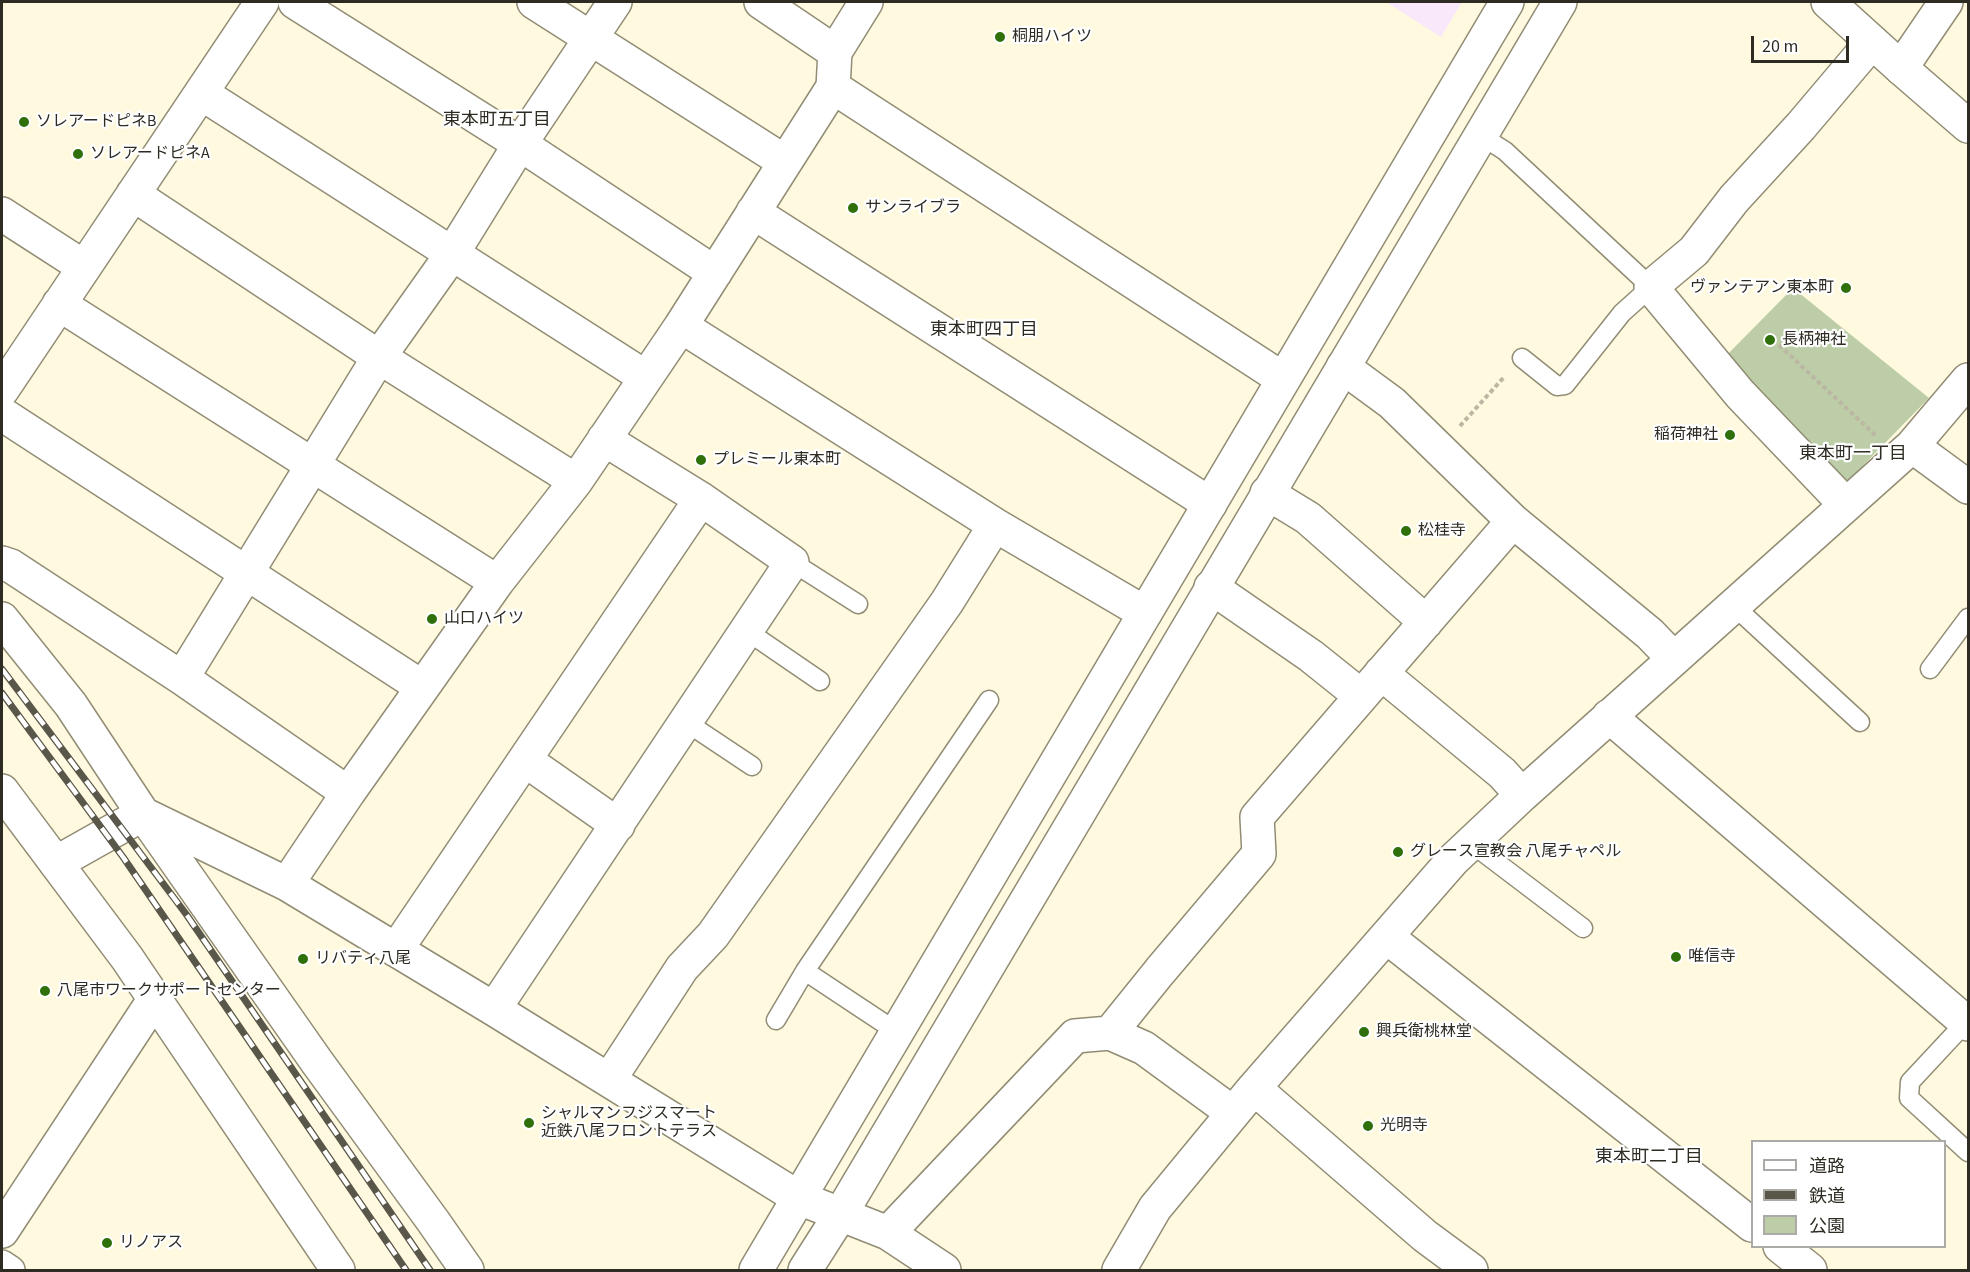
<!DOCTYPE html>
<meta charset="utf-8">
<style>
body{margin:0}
#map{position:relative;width:1970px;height:1272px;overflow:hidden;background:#fef9df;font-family:"Source Sans 3","Noto Sans JP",sans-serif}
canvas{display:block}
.frame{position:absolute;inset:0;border:3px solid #2d2b22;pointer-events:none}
.legend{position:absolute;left:1751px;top:1140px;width:195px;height:108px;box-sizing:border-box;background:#fff;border:2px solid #abaaa7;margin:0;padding:8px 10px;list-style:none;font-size:18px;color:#2d2b22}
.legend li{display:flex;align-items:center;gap:12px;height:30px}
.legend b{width:30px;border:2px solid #abaaa7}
.scale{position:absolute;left:1751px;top:36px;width:98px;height:27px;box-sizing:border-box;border:3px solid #2d2b22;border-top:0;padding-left:8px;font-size:18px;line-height:21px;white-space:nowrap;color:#2d2b22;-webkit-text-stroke:4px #fff;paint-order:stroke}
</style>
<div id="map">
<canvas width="1970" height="1272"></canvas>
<div class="frame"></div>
<ul class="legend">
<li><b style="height:8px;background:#fff"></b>道路</li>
<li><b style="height:8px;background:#59564a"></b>鉄道</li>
<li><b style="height:16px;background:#bccda7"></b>公園</li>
</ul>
<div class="scale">20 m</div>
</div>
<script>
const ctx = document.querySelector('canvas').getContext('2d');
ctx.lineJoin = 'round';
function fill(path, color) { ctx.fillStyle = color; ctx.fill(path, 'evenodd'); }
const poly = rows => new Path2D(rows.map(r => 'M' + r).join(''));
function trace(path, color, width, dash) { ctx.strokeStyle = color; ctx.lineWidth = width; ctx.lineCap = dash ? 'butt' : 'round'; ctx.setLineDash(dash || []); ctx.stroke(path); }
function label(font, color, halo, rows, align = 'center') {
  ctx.font = font + ' "Source Sans 3","Noto Sans JP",sans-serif'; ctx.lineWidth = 4.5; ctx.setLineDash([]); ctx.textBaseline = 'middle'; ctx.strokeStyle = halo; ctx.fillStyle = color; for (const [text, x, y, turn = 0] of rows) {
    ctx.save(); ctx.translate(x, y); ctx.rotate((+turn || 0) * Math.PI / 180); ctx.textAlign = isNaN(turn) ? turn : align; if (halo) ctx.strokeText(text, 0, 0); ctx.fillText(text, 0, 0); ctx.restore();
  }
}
const commercial = poly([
 [1386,2,1462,2,1441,37]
]);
const green = poly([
 [1793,288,1929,398,1845,484,1721,361]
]);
const path = poly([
 [1779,345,1875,435],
 [1460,426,1505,376]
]);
const service = poly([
 [1480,135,1505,151,1651,287,1622,313,1565,385,1557,386,1522,358],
 [792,562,858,604],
 [1734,606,1860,722],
 [747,631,820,681],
 [1930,669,1968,618],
 [686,722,752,766],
 [1471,843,1583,928],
 [805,971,897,1032],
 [776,1020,805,971,989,700],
 [1966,1022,1910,1082,1909,1098,1968,1152]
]);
const pedestrian = poly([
 [2,1264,11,1270]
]);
const minor = poly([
 [295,2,520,144,715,273],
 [534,2,785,162],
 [761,2,835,52],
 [1901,68,1946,2],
 [833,87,1283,379],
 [201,93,645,377],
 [133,194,379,357,576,481],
 [753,212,1210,504],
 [2,214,84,267],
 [59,304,497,582],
 [681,326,995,525,1145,613],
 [1343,367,1392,403,1513,521,1650,634,1674,659],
 [2,390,262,2],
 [2,414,422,687],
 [1912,446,1968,487],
 [1267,493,1308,518,1426,622],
 [1846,505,1740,394,1651,287,1694,251,1734,199,1801,126,1872,42],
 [2,563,11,566,182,678,348,793],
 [1211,587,1311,656,1361,696],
 [2,619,71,705,143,814,317,1062,433,1221,467,1270],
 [1381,673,1502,773,1522,795],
 [182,678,379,357,452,254,520,144,615,2],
 [1609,716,1968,1024],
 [525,760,618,825],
 [56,863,143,814,287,884,494,1009,799,1198,888,1233,944,1270],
 [287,884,348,793,497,582,576,481,681,326,833,87,835,52,866,2],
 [1387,937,1752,1225],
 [396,950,701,499],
 [494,1009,792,562,701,499,604,439],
 [1110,1033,1160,971,1259,854,1257,817,1513,521],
 [609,1080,682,968,713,935,947,602,995,525],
 [1254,1088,1425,1236,1471,1270],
 [2,1231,154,1000],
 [888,1233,1075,1036,1110,1033,1144,1048,1233,1113],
 [1780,1246,1810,1270],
 [1119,1270,1155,1208,1254,1088,1453,860,1522,795,1912,446,1968,380]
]);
const tertiary = poly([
 [2,791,127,958,338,1270],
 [756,1270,1507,2],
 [805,1270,840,1215,1560,2]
]);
const primary = poly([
 [1828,2,1901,68,1968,126]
]);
const rail = poly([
 [2,669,186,914,430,1270],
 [2,693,123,857,406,1270]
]);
const markers = [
 [1000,37,6,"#2f700a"],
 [24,122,6,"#2f700a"],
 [78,154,6,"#2f700a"],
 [853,208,6,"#2f700a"],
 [1846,288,6,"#2f700a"],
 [1770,340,6,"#2f700a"],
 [1730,435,6,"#2f700a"],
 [701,460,6,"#2f700a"],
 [1406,531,6,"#2f700a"],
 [432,619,6,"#2f700a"],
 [1398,852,6,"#2f700a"],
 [1676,957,6,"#2f700a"],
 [303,959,6,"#2f700a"],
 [45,991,6,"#2f700a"],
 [1364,1032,6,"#2f700a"],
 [529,1123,6,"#2f700a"],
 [1368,1126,6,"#2f700a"],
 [107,1243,6,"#2f700a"]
];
const poiNames = [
 ["桐朋ハイツ",1012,37],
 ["ソレアードピネB",36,122],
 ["ソレアードピネA",90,154],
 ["サンライブラ",865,208],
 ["ヴァンテアン東本町",1834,288,"right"],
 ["長柄神社",1782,340],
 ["稲荷神社",1718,435,"right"],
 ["プレミール東本町",713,460],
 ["松桂寺",1418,531],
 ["山口ハイツ",444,619],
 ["グレース宣教会 八尾チャペル",1410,852],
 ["唯信寺",1688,957],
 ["リバティ八尾",315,959],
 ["八尾市ワークサポートセンター",57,991],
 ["興兵衛桃林堂",1376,1032],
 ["シャルマンフジスマート",541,1114],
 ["近鉄八尾フロントテラス",541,1132],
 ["光明寺",1380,1126],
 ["リノアス",119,1243]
];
const neighbourhoodNames = [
 ["東本町五丁目",497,121],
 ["東本町四丁目",984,331],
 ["東本町一丁目",1853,455],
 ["東本町二丁目",1649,1158]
];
fill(commercial, '#f9e8fa');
fill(green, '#bccda7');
trace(service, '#918c74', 21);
trace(pedestrian, '#918c74', 30);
trace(minor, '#918c74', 36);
trace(tertiary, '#918c74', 36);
trace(primary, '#918c74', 36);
trace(path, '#bbb7a2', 4, [4.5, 3]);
trace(service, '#fff', 18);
trace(pedestrian, '#fff', 27);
trace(minor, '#fff', 33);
trace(tertiary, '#fff', 33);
trace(primary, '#fff', 33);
trace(rail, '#59564a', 7);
trace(rail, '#fff', 4.5, [14]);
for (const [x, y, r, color] of markers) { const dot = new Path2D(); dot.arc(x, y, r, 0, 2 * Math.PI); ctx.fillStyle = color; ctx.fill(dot); trace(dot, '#fff', 2); }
label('16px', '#2d2b22', '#fff', poiNames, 'left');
label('18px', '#2d2b22', '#fff', neighbourhoodNames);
</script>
